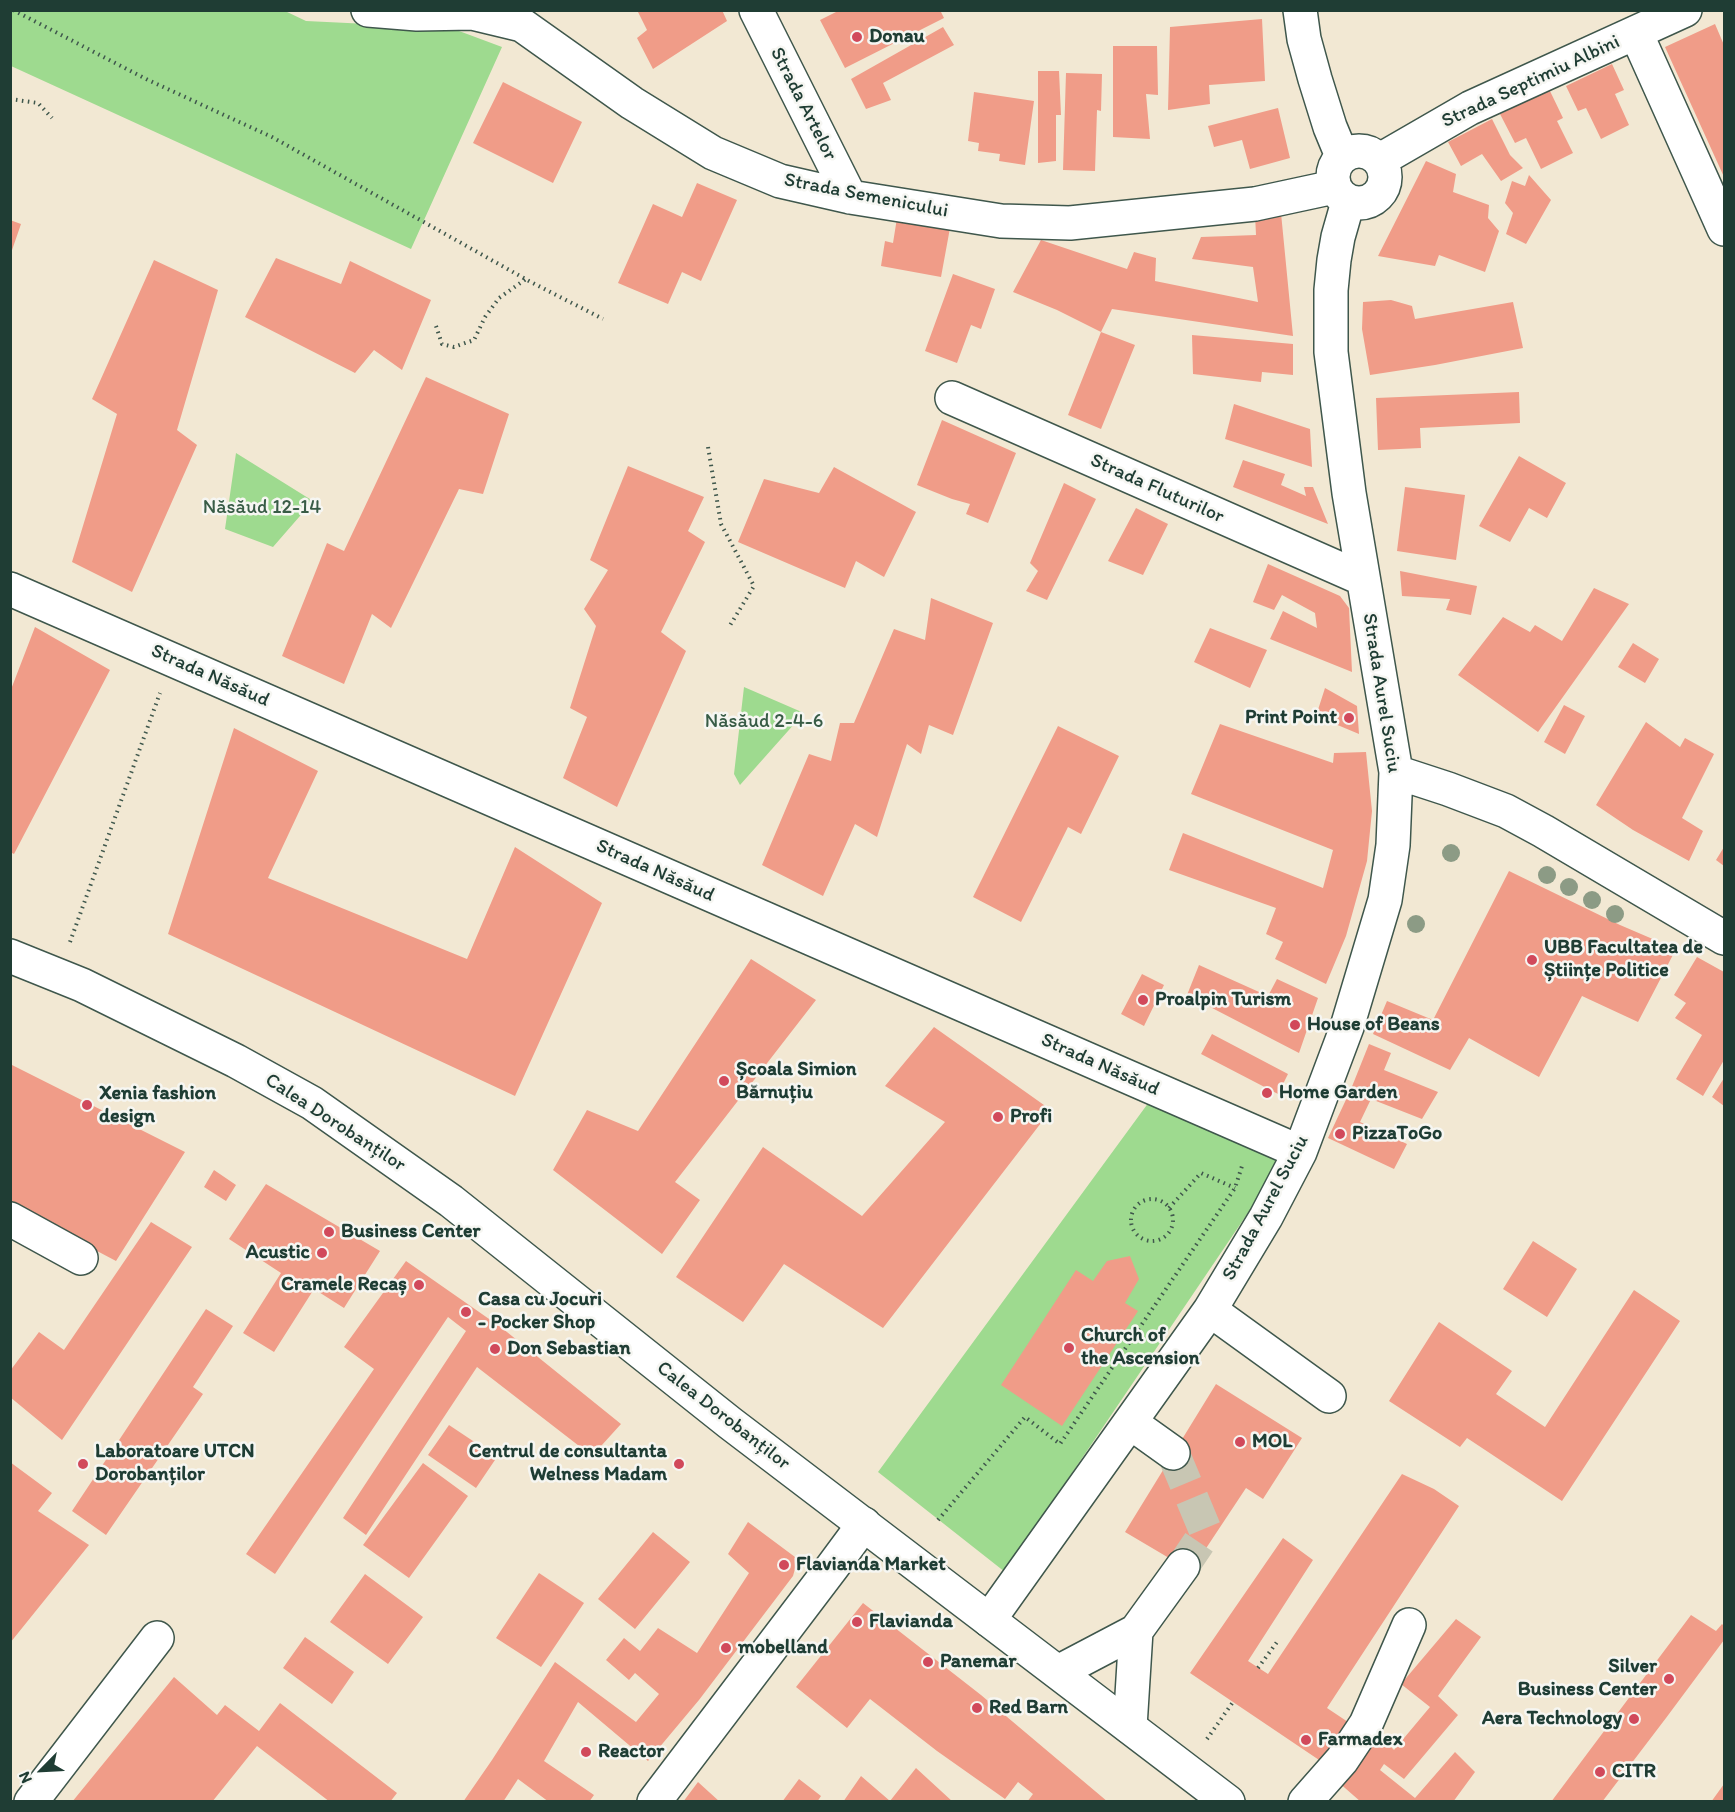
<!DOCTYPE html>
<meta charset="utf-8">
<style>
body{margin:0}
#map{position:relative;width:1735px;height:1812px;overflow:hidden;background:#f2e8d3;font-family:Itim,sans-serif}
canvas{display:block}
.frame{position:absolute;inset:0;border:12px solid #1f3d34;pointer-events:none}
.north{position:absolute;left:12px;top:1740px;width:60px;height:60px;-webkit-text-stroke:4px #f6f6f2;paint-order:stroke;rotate:246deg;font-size:16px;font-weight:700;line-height:24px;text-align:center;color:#1f3d34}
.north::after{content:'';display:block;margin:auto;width:21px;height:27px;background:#1f3d34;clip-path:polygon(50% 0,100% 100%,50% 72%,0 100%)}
</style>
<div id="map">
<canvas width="1735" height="1812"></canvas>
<div class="frame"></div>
<div class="north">N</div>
</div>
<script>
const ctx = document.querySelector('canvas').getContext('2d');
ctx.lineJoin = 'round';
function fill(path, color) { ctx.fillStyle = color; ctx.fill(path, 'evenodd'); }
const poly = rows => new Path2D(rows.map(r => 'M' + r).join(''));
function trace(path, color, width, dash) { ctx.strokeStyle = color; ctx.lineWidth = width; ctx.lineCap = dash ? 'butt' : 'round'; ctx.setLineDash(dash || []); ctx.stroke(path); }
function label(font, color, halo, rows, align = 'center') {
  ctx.font = font + ' Itim,sans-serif'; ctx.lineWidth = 5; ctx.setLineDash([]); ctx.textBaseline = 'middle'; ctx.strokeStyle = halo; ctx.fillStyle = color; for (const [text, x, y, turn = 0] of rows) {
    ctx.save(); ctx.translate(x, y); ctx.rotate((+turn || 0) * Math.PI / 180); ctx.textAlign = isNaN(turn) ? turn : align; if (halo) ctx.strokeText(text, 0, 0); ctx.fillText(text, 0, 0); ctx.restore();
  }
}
const green = poly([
 [11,10,285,11,306,21,451,28,502,47,411,249,11,66],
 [236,453,313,501,273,547,225,529],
 [744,687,804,713,740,785,734,774],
 [1149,1102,1283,1161,1005,1572,878,1472]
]);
const building = poly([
 [637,10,722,10,727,21,653,69,637,38,647,30],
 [840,10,940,10,944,18,845,68,820,20],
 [1262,19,1265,81,1209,85,1210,104,1168,110,1170,27],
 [1715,24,1724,45,1724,177,1665,47],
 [943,27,954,45,883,83,891,100,866,109,851,79],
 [1113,46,1157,46,1158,95,1146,94,1150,139,1113,137],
 [1612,64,1624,90,1615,94,1629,125,1601,139,1586,108,1578,111,1566,86],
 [1038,71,1059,71,1061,115,1056,115,1056,161,1038,163],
 [1066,73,1102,74,1101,111,1097,110,1095,171,1063,170],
 [503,82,582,122,553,183,473,143],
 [1549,89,1563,118,1557,121,1573,153,1541,169,1526,138,1515,143,1500,114],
 [974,92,1034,101,1025,165,999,161,1000,154,978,151,979,143,968,141],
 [1278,108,1290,158,1250,169,1242,140,1214,147,1208,126],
 [1492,119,1510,155,1523,168,1501,181,1482,154,1461,166,1448,142],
 [1426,161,1456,174,1453,192,1489,205,1488,218,1499,231,1485,272,1439,255,1435,266,1378,256],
 [1529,175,1551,200,1526,244,1506,234,1513,213,1505,203,1512,181,1525,186],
 [697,183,737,200,701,281,682,272,668,304,618,283,653,204,682,217],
 [1281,213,1293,336,1112,309,1101,332,1057,310,1013,292,1041,240,1127,269,1134,252,1156,258,1155,281,1258,302,1253,267,1192,259,1201,237,1256,235,1255,214],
 [897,218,950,228,941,277,881,266,885,241,893,243],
 [10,220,21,224,11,253,10,253],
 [276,258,341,284,350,261,431,300,402,370,374,350,355,373,245,317],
 [154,260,218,290,177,430,197,445,132,592,72,562,117,414,92,399],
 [953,274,995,289,981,329,971,325,957,363,925,351],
 [1391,300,1412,306,1415,319,1513,302,1523,348,1435,365,1370,375,1362,329,1363,302],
 [1101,332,1135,345,1101,429,1068,415],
 [1192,335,1293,344,1293,375,1262,372,1261,382,1193,374],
 [426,377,509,414,483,494,459,489,391,628,372,614,344,684,282,656,327,543,344,551],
 [1519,392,1520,423,1420,428,1421,448,1378,450,1376,398],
 [1234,404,1310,429,1312,467,1225,439],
 [942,420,1016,453,988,523,966,514,970,504,952,499,917,485],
 [1519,456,1566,483,1547,518,1529,508,1510,542,1479,526],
 [1243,460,1285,474,1281,485,1306,496,1304,487,1313,487,1328,524,1233,487],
 [628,466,704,497,688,531,705,542,661,632,686,651,617,807,563,778,587,717,570,708,596,626,584,609,608,570,590,560],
 [834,467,916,512,884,577,856,561,845,588,738,542,764,479,819,493],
 [1064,483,1096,499,1047,600,1026,591,1038,571,1030,563],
 [1405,487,1465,495,1456,560,1397,551],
 [1136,508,1168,524,1143,575,1108,561],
 [1268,564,1340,596,1349,608,1352,672,1270,639,1283,611,1317,628,1315,613,1282,595,1274,610,1253,602],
 [1400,571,1477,586,1471,615,1446,610,1450,599,1402,596],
 [1594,588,1629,604,1538,732,1458,675,1503,617,1530,632,1535,625,1562,641],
 [931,598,993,623,953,735,929,725,921,754,907,744,877,837,855,824,823,896,762,865,809,754,831,761,840,723,854,723,894,629,925,640],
 [35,627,110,670,14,854,10,852,10,692],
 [1210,628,1267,650,1250,688,1194,662],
 [1633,643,1659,659,1645,683,1618,667],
 [1325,688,1357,706,1359,734,1316,716],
 [1564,705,1585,716,1565,754,1544,742],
 [1646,722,1680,747,1685,738,1714,754,1682,818,1703,831,1689,861,1633,830,1596,805],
 [1220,724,1333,763,1334,753,1366,752,1372,811,1367,861,1346,936,1326,984,1275,959,1283,942,1266,934,1276,908,1169,870,1183,833,1323,888,1333,850,1191,794],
 [1058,726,1119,756,1081,834,1068,827,1021,922,973,897],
 [234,728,318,771,268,878,467,959,515,847,602,903,515,1096,168,934],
 [1724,847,1724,866,1716,860],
 [1509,871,1620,925,1676,949,1638,1022,1582,996,1539,1077,1469,1038,1450,1070,1373,1034,1387,1001,1433,1020],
 [1697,957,1724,972,1724,1060,1703,1096,1676,1079,1702,1035,1675,1018,1686,1003,1674,995],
 [751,959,816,1000,675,1182,700,1200,662,1254,553,1170,587,1110,638,1131],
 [1199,965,1268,996,1277,979,1318,998,1299,1053,1187,995],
 [1142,974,1164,985,1144,1026,1121,1014],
 [934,1027,1051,1110,883,1328,784,1264,743,1322,676,1277,763,1147,862,1216,945,1122,885,1086],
 [1212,1034,1288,1074,1278,1094,1201,1054],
 [1369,1044,1391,1053,1384,1070,1438,1092,1422,1119,1371,1099,1360,1122,1407,1144,1394,1169,1328,1138,1351,1089],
 [10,1064,185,1152,116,1261,10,1205],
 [1724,1078,1724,1106,1712,1097],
 [214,1170,236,1185,226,1201,204,1187],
 [266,1184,380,1251,344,1308,314,1289,274,1352,243,1333,281,1273,229,1239],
 [151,1222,192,1247,62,1440,10,1397,10,1371,39,1332,64,1350],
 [1533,1241,1577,1269,1547,1317,1503,1289],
 [1130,1256,1139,1279,1125,1303,1138,1311,1062,1426,1001,1385,1076,1270,1093,1281,1107,1261],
 [406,1261,502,1328,621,1424,592,1456,477,1367,366,1535,343,1518,466,1331,448,1317,275,1574,246,1554,374,1369,344,1347],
 [1634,1290,1680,1321,1562,1501,1467,1438,1460,1447,1389,1401,1439,1322,1512,1371,1496,1394,1545,1427],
 [206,1309,233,1326,193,1387,203,1394,106,1535,72,1511],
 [1216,1384,1302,1438,1263,1499,1246,1488,1191,1571,1125,1532],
 [449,1425,497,1457,476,1488,428,1455],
 [10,1462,52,1493,38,1511,89,1545,10,1643],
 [423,1463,468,1496,409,1578,363,1545],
 [1402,1474,1434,1489,1459,1506,1327,1708,1351,1724,1325,1764,1190,1673,1283,1538,1313,1560,1248,1661,1268,1674],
 [748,1522,795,1557,796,1565,793,1576,699,1700,648,1761,578,1702,544,1761,594,1795,589,1802,549,1802,518,1779,503,1802,463,1802,492,1760,555,1662,636,1722,659,1694,635,1673,629,1680,606,1660,624,1638,640,1651,658,1628,697,1653,749,1573,728,1554],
 [653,1532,690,1562,635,1629,598,1599],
 [539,1573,584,1603,541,1667,496,1638],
 [365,1574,423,1617,388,1664,330,1622],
 [863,1603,981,1695,1108,1802,1027,1802,1033,1794,1018,1782,1005,1799,937,1751,870,1699,847,1728,796,1687],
 [1691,1615,1716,1631,1722,1624,1724,1626,1724,1640,1666,1718,1602,1802,1551,1802],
 [1456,1619,1481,1637,1438,1696,1458,1715,1404,1779,1384,1764,1380,1770,1415,1798,1455,1752,1475,1772,1453,1802,1361,1802,1337,1781,1373,1728,1394,1750,1430,1707,1401,1684],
 [305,1637,354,1672,332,1704,283,1668],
 [174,1677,217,1715,225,1705,259,1731,280,1703,397,1793,390,1802,330,1802,257,1746,212,1802,72,1802],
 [916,1768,953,1802,843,1802,861,1776,890,1801],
 [799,1779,821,1796,817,1802,782,1802],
 [698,1782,720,1802,683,1802],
 [1724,1784,1724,1802,1711,1802]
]);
const minorTunnel = poly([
 [1173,1453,1206,1532,1183,1566]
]);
const path = poly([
 [13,10,148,80,272,137,529,281,603,319],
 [10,99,38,103,52,118],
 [436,326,442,344,454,347,474,340,485,317,499,298,526,279],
 [708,447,721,524,754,586,729,627],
 [70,942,160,693],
 '1131 1220a21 21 0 1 1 42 0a21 21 0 1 1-42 0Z',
 [1169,1208,1201,1173,1235,1188],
 [938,1520,1025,1417,1060,1444,1235,1188,1242,1166],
 [1258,1668,1277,1642],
 [1207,1739,1233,1702]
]);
const minor = poly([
 [368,10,417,14,472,13,522,25,632,103,713,153,780,181,850,197,1001,221,1070,223,1255,204,1334,187],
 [756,10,850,197],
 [1300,10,1304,39,1315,79,1330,127,1342,156],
 [1636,33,1724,229],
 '1333 177a26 26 0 1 1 52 0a26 26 0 1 1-52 0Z',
 [1380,160,1470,108,1685,10],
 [952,398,1363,579],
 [10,589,1300,1152],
 [1396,772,1448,789,1506,811,1543,831,1724,938],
 [10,1219,81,1258],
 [1210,1310,1329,1396],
 [1131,1423,1173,1453],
 [989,1620,1210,1310,1266,1217,1300,1152,1347,1027,1385,900,1393,845,1396,772,1349,493,1331,352,1331,290,1334,260,1338,237,1348,202],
 [1058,1672,1136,1631,1183,1566],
 [1130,1727,1136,1631],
 [31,1802,157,1638],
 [654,1802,833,1566,864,1524],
 [1305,1802,1342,1760,1366,1724,1409,1625]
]);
const major = poly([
 [10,956,82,985,236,1061,312,1103,451,1201,730,1423,1228,1802]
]);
const trees = [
 [1451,853],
 [1547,875],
 [1569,887],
 [1592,900],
 [1615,914],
 [1416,924]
];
const markers = [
 [857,37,6,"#d1495b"],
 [1349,718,6,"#d1495b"],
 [1532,960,6,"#d1495b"],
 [1143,1000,6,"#d1495b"],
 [1295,1025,6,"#d1495b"],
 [724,1081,6,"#d1495b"],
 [1267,1093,6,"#d1495b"],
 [87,1105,6,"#d1495b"],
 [998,1117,6,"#d1495b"],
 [1340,1134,6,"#d1495b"],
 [329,1232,6,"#d1495b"],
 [322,1253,6,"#d1495b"],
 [419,1285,6,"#d1495b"],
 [466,1312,6,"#d1495b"],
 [1069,1348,6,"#d1495b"],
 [495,1349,6,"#d1495b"],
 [1240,1442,6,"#d1495b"],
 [83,1464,6,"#d1495b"],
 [679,1464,6,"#d1495b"],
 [784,1565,6,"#d1495b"],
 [857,1622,6,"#d1495b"],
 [726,1648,6,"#d1495b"],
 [928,1662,6,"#d1495b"],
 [1669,1679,6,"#d1495b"],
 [977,1708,6,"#d1495b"],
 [1634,1719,6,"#d1495b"],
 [1306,1740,6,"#d1495b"],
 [586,1752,6,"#d1495b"],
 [1600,1772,6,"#d1495b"]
];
const poiNames = [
 ["Donau",869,37],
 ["Print Point",1337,718,"right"],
 ["UBB Facultatea de",1544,948],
 ["Științe Politice",1544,971],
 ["Proalpin Turism",1155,1000],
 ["House of Beans",1307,1025],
 ["Școala Simion",736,1070],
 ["Bărnuțiu",736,1093],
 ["Home Garden",1279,1093],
 ["Xenia fashion",99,1094],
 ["design",99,1117],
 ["Profi",1010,1117],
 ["PizzaToGo",1352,1134],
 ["Business Center",341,1232],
 ["Acustic",310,1253,"right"],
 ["Cramele Recaș",407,1285,"right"],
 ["Casa cu Jocuri",478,1300],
 ["- Pocker Shop",478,1323],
 ["Church of",1081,1336],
 ["the Ascension",1081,1359],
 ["Don Sebastian",507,1349],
 ["MOL",1252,1442],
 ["Laboratoare UTCN",95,1452],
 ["Dorobanților",95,1475],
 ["Centrul de consultanta",667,1452,"right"],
 ["Welness Madam",667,1475,"right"],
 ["Flavianda Market",796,1565],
 ["Flavianda",869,1622],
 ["mobelland",738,1648],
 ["Panemar",940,1662],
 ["Silver",1657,1667,"right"],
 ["Business Center",1657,1690,"right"],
 ["Red Barn",989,1708],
 ["Aera Technology",1622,1719,"right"],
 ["Farmadex",1318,1740],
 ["Reactor",598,1752],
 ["CITR",1612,1772]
];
const streetNames = [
 ["Strada Septimiu Albini",1531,82,-25],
 ["Strada Artelor",803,104,63],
 ["Strada Semenicului",866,196,11],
 ["Strada Fluturilor",1157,489,24],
 ["Strada Năsăud",210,676,24],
 ["Strada Aurel Suciu",1381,693,81],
 ["Strada Năsăud",655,871,24],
 ["Strada Năsăud",1100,1065,24],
 ["Calea Dorobanților",335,1123,33],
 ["Strada Aurel Suciu",1266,1208,-62],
 ["Calea Dorobanților",723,1416,38]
];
const parkNames = [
 ["Năsăud 12-14",262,508],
 ["Năsăud 2-4-6",764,722]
];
fill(green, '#9eda8f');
fill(building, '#f09c88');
trace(minorTunnel, '#c8c6b3', 33, [33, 16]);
trace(minor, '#3f574c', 36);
trace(major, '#3f574c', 36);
trace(path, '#3f574c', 4, [1.5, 4.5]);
trace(minor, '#fff', 33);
trace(major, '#fff', 33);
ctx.fillStyle = '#8c9b85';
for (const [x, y] of trees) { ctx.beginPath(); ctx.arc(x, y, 9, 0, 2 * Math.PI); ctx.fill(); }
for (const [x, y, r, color] of markers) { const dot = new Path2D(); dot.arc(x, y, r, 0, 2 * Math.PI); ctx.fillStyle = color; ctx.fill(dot); trace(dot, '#f6f6f2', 2); }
label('bold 20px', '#1f3d34', '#f6f6f2', poiNames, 'left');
label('20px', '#1f3d34', '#f6f6f2', streetNames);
label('20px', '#385c46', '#f6f6f2', parkNames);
</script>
